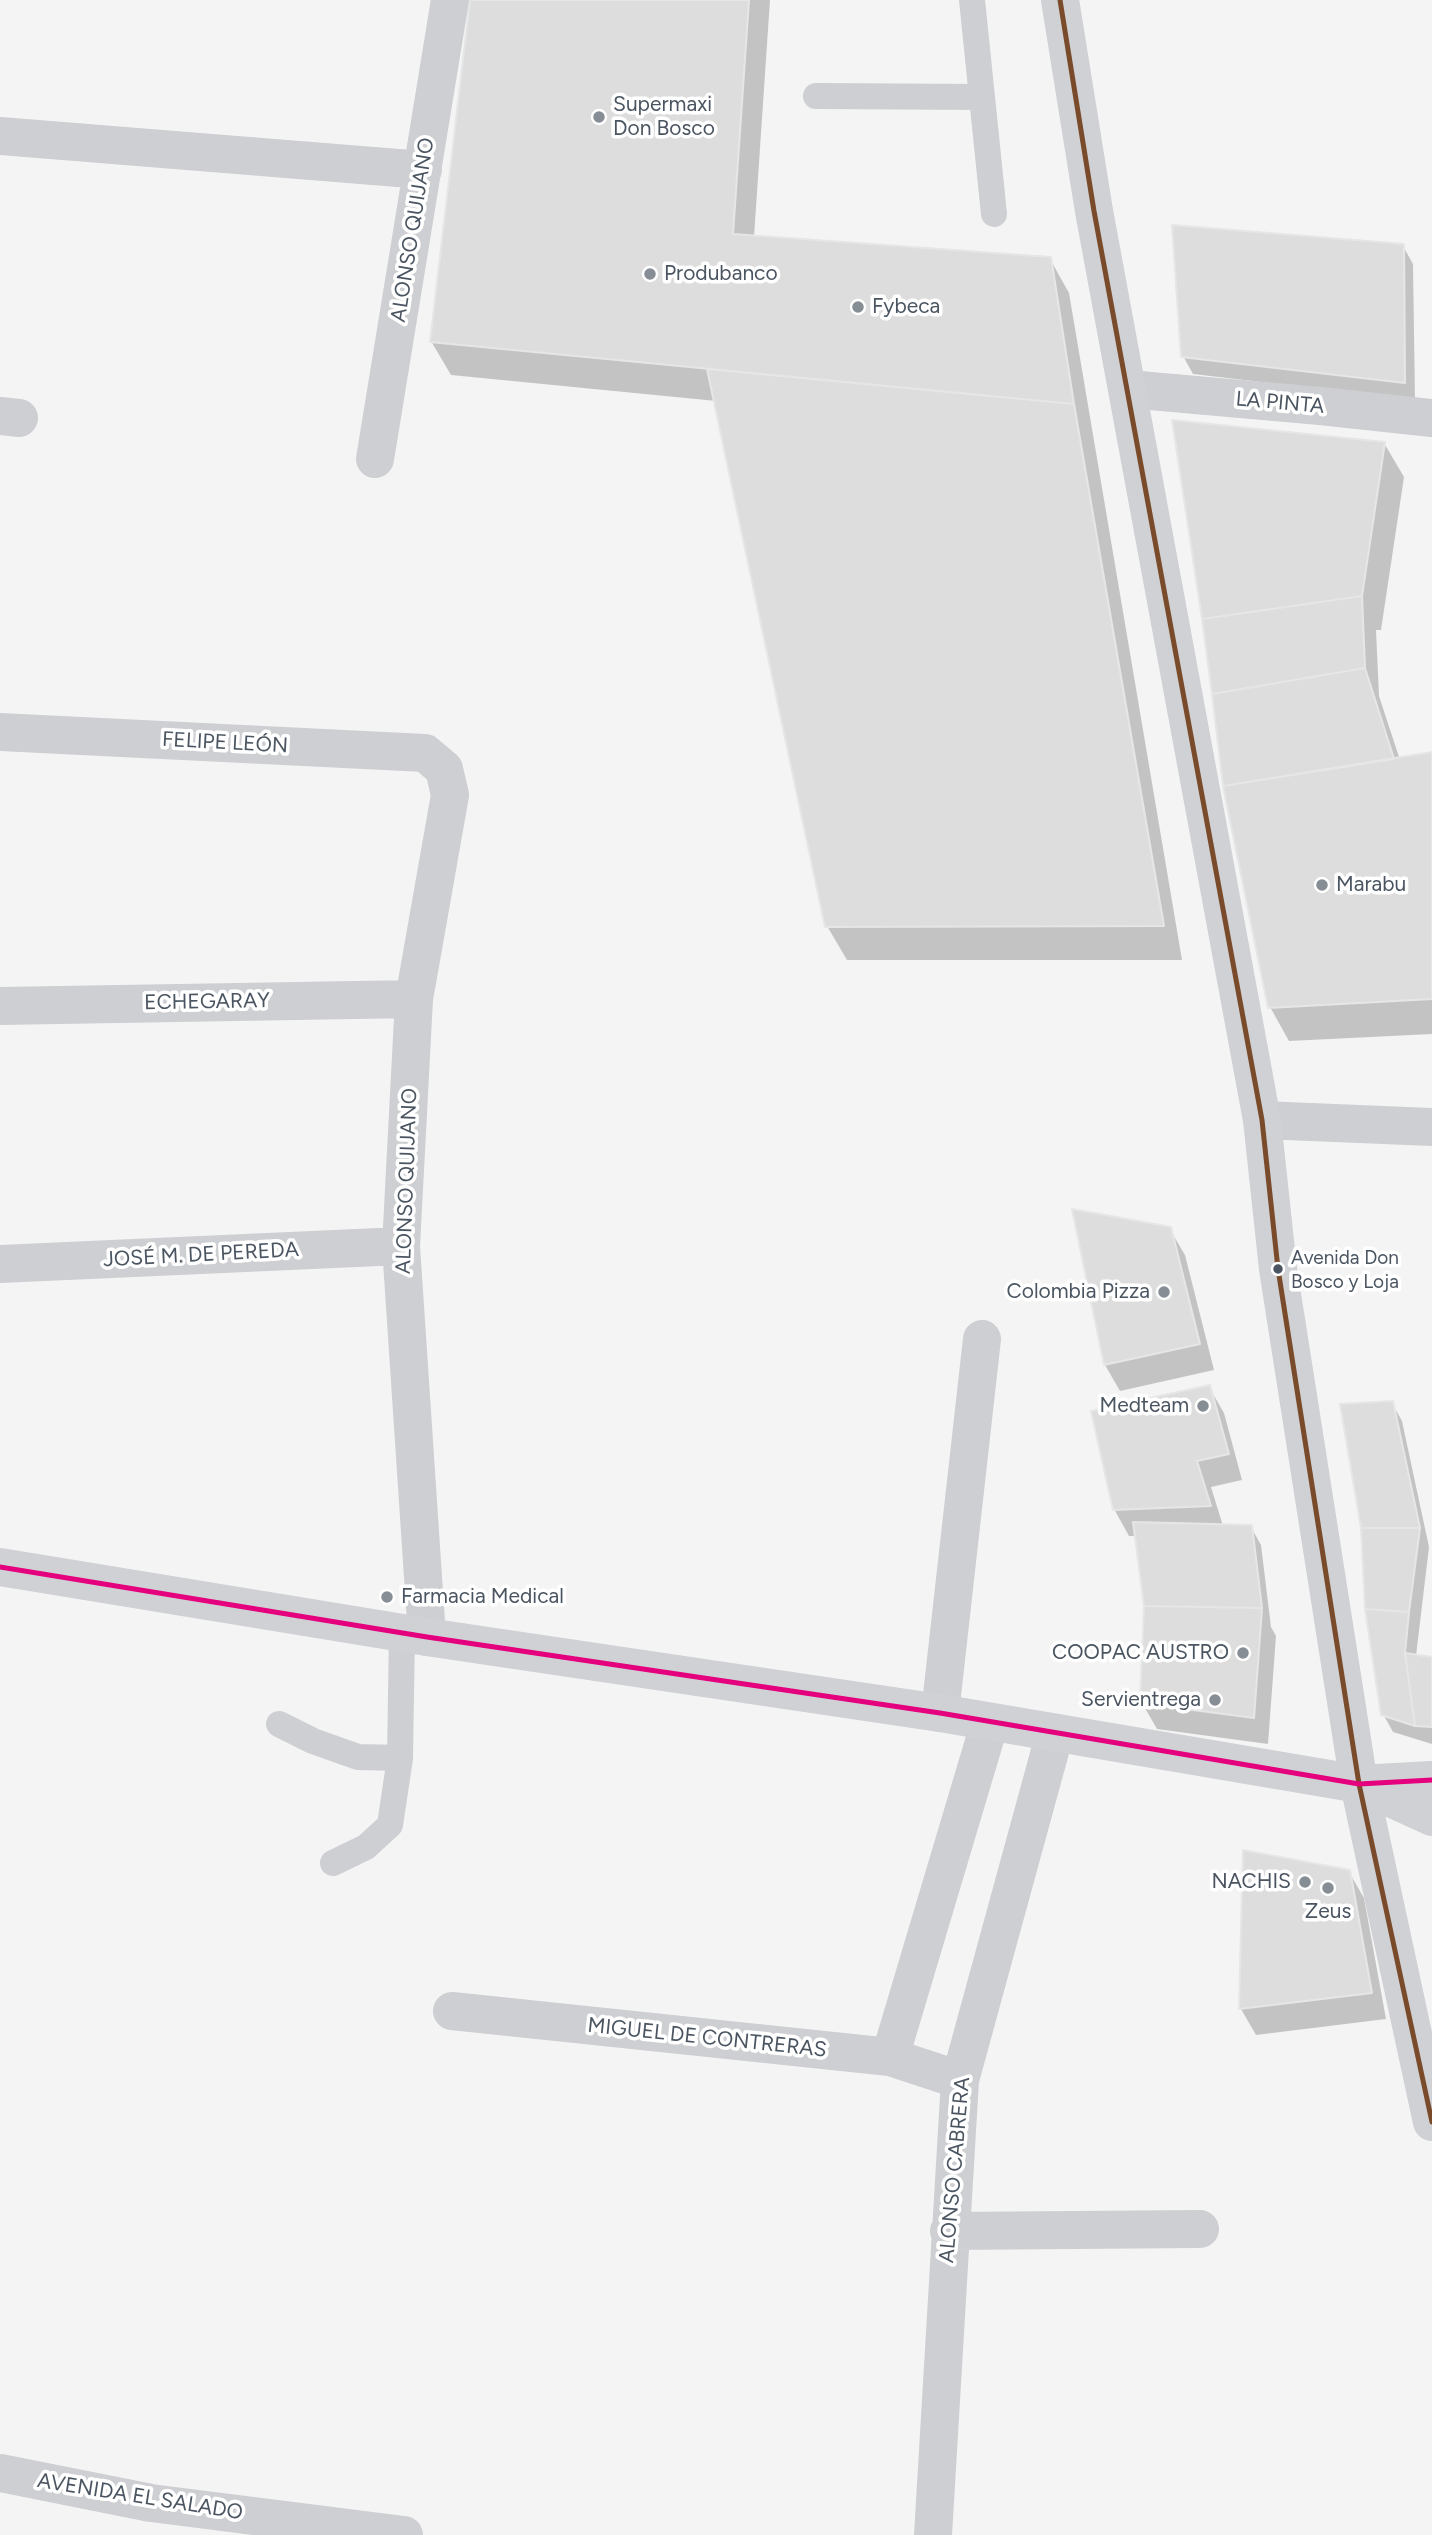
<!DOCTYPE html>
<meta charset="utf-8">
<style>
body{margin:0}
canvas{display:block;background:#f4f4f4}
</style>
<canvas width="1432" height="2535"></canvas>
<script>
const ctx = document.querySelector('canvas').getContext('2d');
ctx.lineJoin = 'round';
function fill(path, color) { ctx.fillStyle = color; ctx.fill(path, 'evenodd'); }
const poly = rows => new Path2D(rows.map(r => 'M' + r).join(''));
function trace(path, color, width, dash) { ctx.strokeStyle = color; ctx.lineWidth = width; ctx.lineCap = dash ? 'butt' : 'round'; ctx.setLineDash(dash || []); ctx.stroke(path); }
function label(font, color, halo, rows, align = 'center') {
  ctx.font = font + ' Figtree,sans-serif'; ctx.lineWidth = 7; ctx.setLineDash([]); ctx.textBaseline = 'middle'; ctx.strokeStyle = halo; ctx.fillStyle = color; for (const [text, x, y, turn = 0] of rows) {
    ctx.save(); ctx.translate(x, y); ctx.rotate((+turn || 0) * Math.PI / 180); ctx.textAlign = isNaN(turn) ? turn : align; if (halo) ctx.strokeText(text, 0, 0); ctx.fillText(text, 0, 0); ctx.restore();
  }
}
const shadow = poly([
 [472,0,770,0,754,237,1050,259,1069,293,1182,960,847,960,827,926,716,401,451,375,431,341],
 [1403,246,1413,264,1415,400,1193,374,1183,356],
 [1384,443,1404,477,1381,630,1376,630,1379,696,1400,760,1432,753,1432,1034,1289,1041,1270,1007],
 [1169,1228,1185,1255,1214,1370,1120,1391,1105,1365],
 [1209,1387,1224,1413,1242,1480,1211,1487,1223,1526,1251,1527,1261,1545,1271,1627,1276,1636,1268,1744,1157,1729,1142,1703,1146,1606,1136,1536,1129,1536,1114,1509],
 [1392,1403,1402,1421,1429,1547,1416,1656,1432,1658,1432,1744,1393,1732,1383,1714],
 [1244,1852,1349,1872,1364,1898,1386,2019,1256,2035,1241,2009]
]);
const building = poly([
 [470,0,749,0,733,234,1051,257,1074,404,430,342,470,0],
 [1172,225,1404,244,1405,383,1181,357,1172,225],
 [707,369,1074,404,1164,926,825,927,707,369],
 [1172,420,1385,442,1362,596,1202,619,1172,420],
 [1362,596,1365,668,1212,694,1202,619,1362,596],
 [1365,668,1394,759,1223,786,1212,694,1365,668],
 [1432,752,1432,999,1268,1008,1223,786,1432,752],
 [1072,1209,1171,1227,1200,1344,1104,1365,1072,1209],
 [1210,1385,1229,1454,1197,1461,1211,1506,1113,1510,1091,1411,1210,1385],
 [1393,1401,1420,1528,1361,1528,1340,1404,1393,1401],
 [1133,1522,1252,1525,1262,1608,1144,1606,1133,1522],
 [1361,1528,1420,1528,1409,1612,1365,1609,1361,1528],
 [1144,1606,1262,1608,1254,1718,1140,1703,1144,1606],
 [1365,1609,1409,1612,1405,1653,1415,1726,1381,1715,1365,1609],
 [1405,1653,1432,1657,1432,1727,1415,1726,1405,1653],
 [1243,1850,1350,1870,1372,1993,1239,2009,1243,1850]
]);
const service = poly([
 [972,0,994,214],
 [816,96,981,97],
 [279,1724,313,1741,358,1757,400,1758],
 [333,1863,366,1847,390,1825,400,1758,402,1633]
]);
const minor = poly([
 [0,136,423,170],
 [1128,389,1320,406,1432,418],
 [0,416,19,418],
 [375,459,450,0],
 [0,732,425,753,444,769,450,795,414,999,401,1246,427,1637],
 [0,1006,414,999],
 [1262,1120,1432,1127],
 [0,1264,401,1246],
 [940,1713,982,1339],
 [452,2011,890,2057,960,2080],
 [890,2057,990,1722],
 [949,2231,1200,2229],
 [0,2473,151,2503,404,2535],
 [933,2535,960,2080,1055,1733]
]);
const secondary = poly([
 [1060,0,1094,211,1262,1120,1278,1269,1359,1784,1432,2122],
 [0,1567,427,1637,940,1713,1359,1784,1432,1780],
 [1364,1786,1432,1817]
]);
const bus1 = poly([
 [1060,0,1094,211,1262,1120,1278,1269,1359,1784,1432,2122]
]);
const bus2 = poly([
 [0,1567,427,1637,940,1713,1359,1784,1432,1780]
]);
const markers = [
 [599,117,7,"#868d94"],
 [650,274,7,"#868d94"],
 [858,307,7,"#868d94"],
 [1322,885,7,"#868d94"],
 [1278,1269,6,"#4a5561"],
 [1164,1292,7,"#868d94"],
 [1203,1406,7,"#868d94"],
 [387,1597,7,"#868d94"],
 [1243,1653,7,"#868d94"],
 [1215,1700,7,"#868d94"],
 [1305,1882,7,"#868d94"],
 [1328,1888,7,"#868d94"]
];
const busNames = [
 ["Avenida Don",1291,1258],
 ["Bosco y Loja",1291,1282]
];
const poiNames = [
 ["Supermaxi",613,105],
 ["Don Bosco",613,129],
 ["Produbanco",664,274],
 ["Fybeca",872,307],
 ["Marabu",1336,885],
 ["Colombia Pizza",1150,1292,"right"],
 ["Medteam",1189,1406,"right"],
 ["Farmacia Medical",401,1597],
 ["COOPAC AUSTRO",1229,1653,"right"],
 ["Servientrega",1201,1700,"right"],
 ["NACHIS",1291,1882,"right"],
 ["Zeus",1328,1912,"center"]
];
const streetNames = [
 ["ALONSO QUIJANO",413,230,-81],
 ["LA PINTA",1280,403,5],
 ["FELIPE LEÓN",225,743,3],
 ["ECHEGARAY",207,1002,-1],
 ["ALONSO QUIJANO",407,1181,-88],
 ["JOSÉ M. DE PEREDA",201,1255,-3],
 ["MIGUEL DE CONTRERAS",707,2038,6],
 ["ALONSO CABRERA",955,2170,-85],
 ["AVENIDA EL SALADO",140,2497,9]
];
fill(shadow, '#0003');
fill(building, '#ddddde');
trace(building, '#e5e6e7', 2);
trace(service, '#cecfd2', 26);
trace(minor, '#cecfd2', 38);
trace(secondary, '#cfd1d5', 38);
trace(bus1, '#7a4b2a', 5);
trace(bus2, '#e5007d', 5);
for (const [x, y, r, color] of markers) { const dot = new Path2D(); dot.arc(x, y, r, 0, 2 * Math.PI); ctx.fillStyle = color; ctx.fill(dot); trace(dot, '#fff', 2.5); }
label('19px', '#4a5561', '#fff', busNames, 'left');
label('21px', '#4a5561', '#fff', poiNames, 'left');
label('21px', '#4a5561', '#fff', streetNames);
</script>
